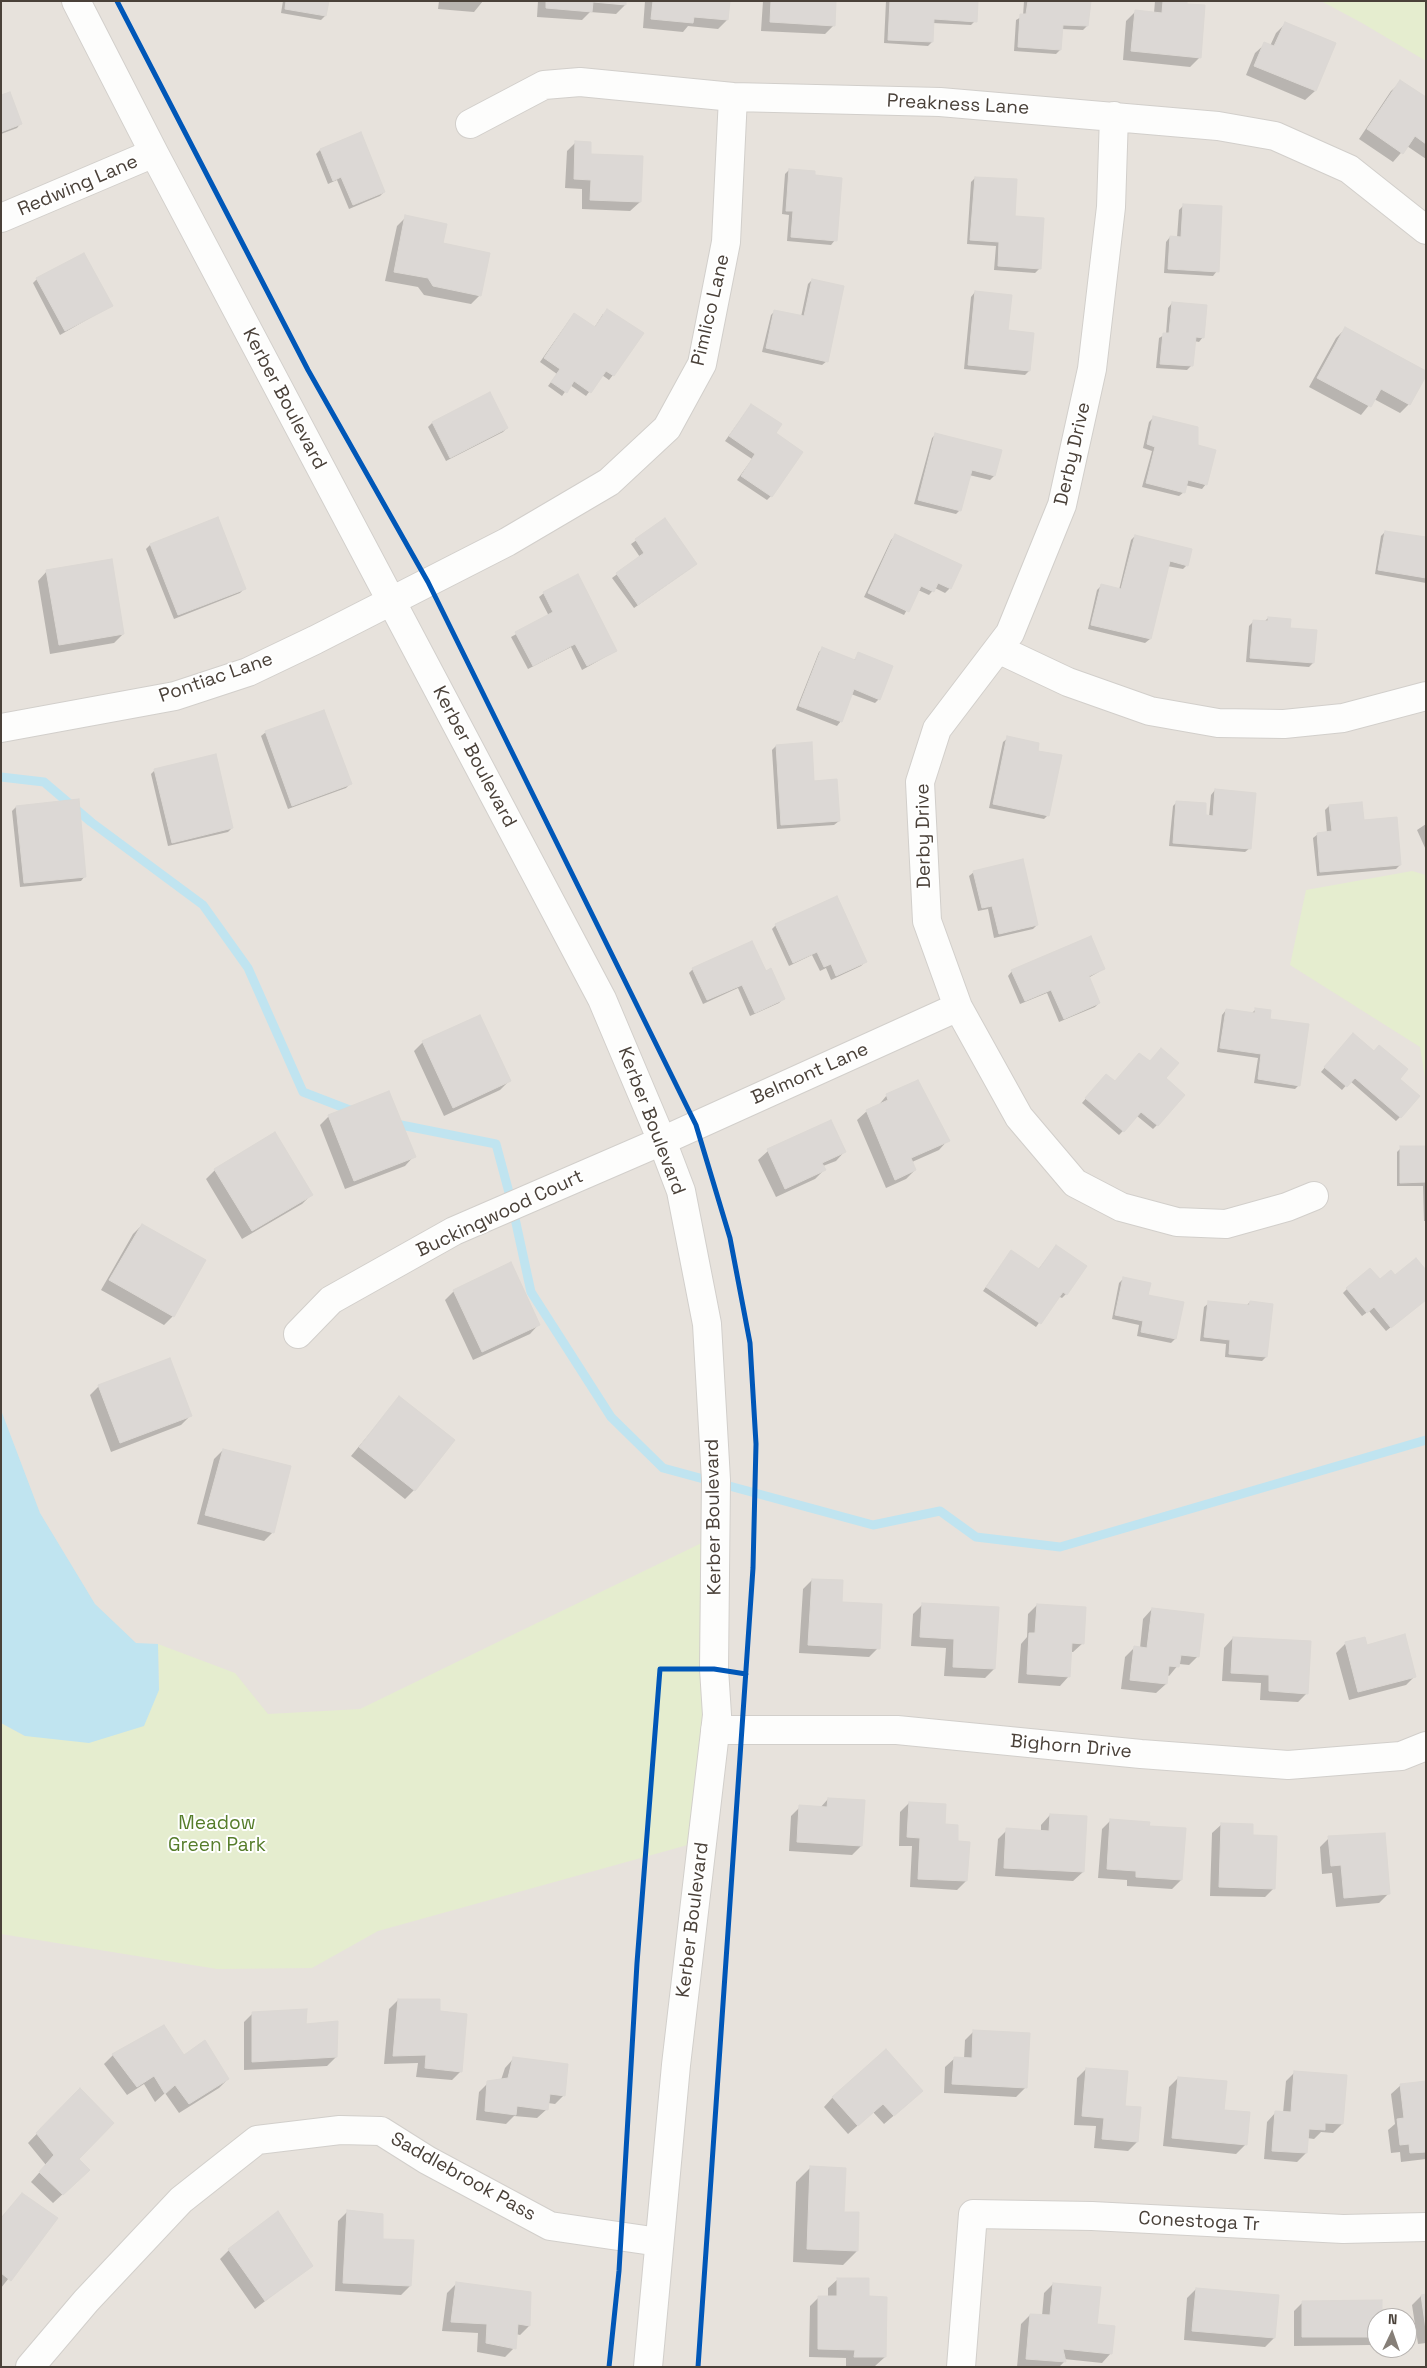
<!DOCTYPE html>
<style>
body{margin:0}
#map{position:relative;width:1427px;height:2368px;overflow:hidden;background:#f4f1ee;font-family:"Space Grotesk",sans-serif}
canvas{display:block}
.frame{position:absolute;inset:0;border:2px solid #4a4139;pointer-events:none}
.north{position:absolute;left:1367px;top:2308px;width:50px;height:50px;box-sizing:border-box;background:#fff;border:1px solid #b7b3b0;border-radius:50%;rotate:3deg;font-size:14px;font-weight:700;line-height:20px;text-align:center;color:#4a4139}
.north::after{content:'';display:block;margin:auto;width:18px;height:22px;background:#867f78;clip-path:polygon(50% 0,100% 100%,50% 72%,0 100%)}
</style>
<div id="map">
<canvas width="1427" height="2368"></canvas>
<div class="frame"></div>
<div class="north">N</div>
</div>
<script>
const ctx = document.querySelector('canvas').getContext('2d');
ctx.lineJoin = 'round';
function fill(path, color) { ctx.fillStyle = color; ctx.fill(path, 'evenodd'); }
const poly = rows => new Path2D(rows.map(r => 'M' + r).join(''));
function trace(path, color, width, dash) { ctx.strokeStyle = color; ctx.lineWidth = width; ctx.lineCap = dash ? 'butt' : 'round'; ctx.setLineDash(dash || []); ctx.stroke(path); }
function label(font, color, halo, rows, align = 'center') {
  ctx.font = font + ' "Space Grotesk",sans-serif'; ctx.lineWidth = 4; ctx.setLineDash([]); ctx.textBaseline = 'middle'; ctx.strokeStyle = halo; ctx.fillStyle = color; for (const [text, x, y, turn = 0] of rows) {
    ctx.save(); ctx.translate(x, y); ctx.rotate((+turn || 0) * Math.PI / 180); ctx.textAlign = isNaN(turn) ? turn : align; if (halo) ctx.strokeText(text, 0, 0); ctx.fillText(text, 0, 0); ctx.restore();
  }
}
const residential = poly([
 [1,1,1426,1,1426,2367,1,2367],
 [1377,2318,1407,2318,1407,2348,1377,2348]
]);
const green = poly([
 [1321,1,1426,1,1426,61,1362,23],
 [1412,871,1426,875,1426,1084,1420,1047,1290,965,1306,890],
 [716,1536,702,1841,378,1931,312,1968,217,1969,1,1934,1,1723,25,1736,159,1690,158,1644,235,1673,268,1714,360,1709]
]);
const water = poly([
 [1,1410,40,1513,95,1604,136,1643,158,1644,159,1690,144,1726,89,1743,25,1736,1,1723]
]);
const shadow = poly([
 [283,1,328,1,325,16,321,20,281,13],
 [439,1,483,1,474,12,438,9],
 [538,1,625,1,625,5,616,14,590,12,582,20,537,17],
 [645,1,729,1,727,20,718,29,688,26,683,32,643,28],
 [763,1,835,1,834,25,825,34,761,31],
 [886,1,977,1,975,21,971,25,933,23,932,42,928,46,884,43],
 [1024,1,1089,1,1087,26,1083,30,1062,29,1060,50,1056,54,1014,51,1016,20,1023,16],
 [1155,1,1186,1,1200,57,1190,67,1123,60,1126,21,1135,12,1154,13],
 [1285,24,1334,44,1315,91,1305,100,1246,75,1255,53,1265,44,1270,46,1276,33],
 [1401,82,1426,99,1426,159,1407,146,1393,162,1359,139,1391,91],
 [1,96,21,123,17,128,1,134],
 [576,142,640,202,630,211,582,209,582,189,565,188,567,151],
 [320,150,384,192,380,196,349,209,337,180,328,184,316,154],
 [789,170,813,177,835,240,831,245,787,241,789,215,782,214,785,174],
 [975,178,1014,217,1040,268,1035,273,994,270,996,246,967,244,971,182],
 [1183,206,1217,271,1213,276,1164,273,1166,242,1170,237,1177,238,1179,210],
 [406,217,441,244,480,295,471,304,424,295,418,287,385,281,397,226],
 [37,279,111,306,60,335,33,283],
 [812,280,827,361,822,365,762,352,771,315,775,311,801,317,808,284],
 [975,292,1007,331,1029,371,1025,375,964,369,971,297],
 [1172,303,1203,337,1199,342,1194,341,1191,366,1187,370,1156,368,1159,338,1166,334,1168,308],
 [603,314,613,375,609,380,602,375,586,396,570,385,562,396,548,386,557,374,540,362,570,319,594,328],
 [1345,329,1409,404,1400,413,1374,399,1361,415,1309,387,1336,338],
 [751,405,774,433,771,496,767,500,737,480,752,459,725,441],
 [1154,417,1197,446,1206,484,1202,489,1185,485,1184,492,1179,496,1142,487,1152,451,1143,448,1149,422],
 [432,423,507,428,503,432,446,461,428,427],
 [936,434,1000,451,994,476,990,480,969,475,960,510,956,514,914,504,932,438],
 [665,520,691,568,634,608,612,578,640,557,631,544],
 [1385,532,1426,538,1426,583,1375,574,1381,536],
 [895,536,960,566,950,588,945,593,935,588,929,595,918,590,904,615,864,597,891,540],
 [1135,536,1187,565,1183,569,1167,566,1150,639,1145,643,1088,629,1097,590,1102,585,1119,590,1131,540],
 [150,545,244,589,240,593,174,619,146,549],
 [47,571,123,634,114,643,50,654,38,581],
 [544,593,616,651,582,670,571,647,528,669,511,637,549,616,539,597],
 [1268,618,1289,629,1313,663,1309,667,1246,662,1249,626,1253,622,1264,622],
 [823,648,854,660,859,654,879,699,875,703,851,694,841,721,837,726,796,710,819,652],
 [266,732,350,784,346,788,288,809,261,736],
 [1008,738,1036,752,1048,815,1044,819,989,808,1003,742],
 [776,746,813,782,839,821,834,825,777,829,772,750],
 [155,770,232,828,228,832,168,846,151,774],
 [1215,790,1250,848,1245,852,1169,846,1173,806,1177,802,1209,817,1211,795],
 [1329,806,1363,821,1400,865,1396,869,1317,876,1313,838,1318,834,1327,833,1325,810],
 [16,807,85,876,81,881,20,887,12,811],
 [1426,824,1426,850,1417,830],
 [974,872,1037,925,1033,929,994,938,988,909,978,911,969,876],
 [776,925,865,962,861,966,831,980,826,968,820,971,812,955,789,966,772,929],
 [693,969,765,972,783,999,779,1003,750,1016,738,988,703,1004,689,973],
 [1104,969,1088,978,1099,1003,1095,1007,1059,1022,1047,993,1020,1004,1008,976,1012,971],
 [1256,1009,1269,1020,1299,1085,1295,1089,1254,1083,1258,1058,1217,1052,1222,1015,1226,1010,1251,1014],
 [1349,1039,1398,1079,1400,1117,1396,1121,1350,1081,1342,1090,1321,1072],
 [423,1042,509,1081,500,1090,444,1116,414,1051],
 [1164,1078,1157,1125,1153,1129,1137,1116,1119,1135,1082,1103,1102,1080,1115,1083],
 [887,1095,948,1140,939,1150,912,1162,915,1170,906,1179,886,1188,857,1120,867,1111,878,1106],
 [329,1116,414,1156,405,1166,345,1189,320,1125],
 [831,1121,845,1151,836,1161,823,1166,824,1170,815,1179,776,1197,758,1160,768,1151],
 [1426,1147,1426,1221,1424,1221,1423,1186,1397,1186,1397,1152,1401,1148],
 [215,1170,311,1195,302,1204,242,1239,206,1179],
 [142,1225,204,1261,173,1316,164,1325,101,1290,133,1234],
 [1056,1246,1066,1294,1062,1298,1058,1296,1036,1327,983,1291,1011,1252,1038,1270],
 [1123,1279,1147,1296,1175,1339,1171,1343,1137,1336,1139,1325,1112,1319,1119,1283],
 [1379,1281,1426,1299,1386,1331,1369,1311,1362,1316,1343,1293,1347,1289],
 [454,1291,539,1324,530,1334,473,1360,445,1300],
 [1250,1302,1266,1357,1262,1361,1225,1357,1226,1344,1200,1341,1204,1307,1209,1303,1246,1306],
 [99,1386,190,1416,181,1425,111,1452,90,1395],
 [399,1398,414,1490,405,1499,351,1456],
 [223,1450,273,1532,264,1541,197,1524,214,1459],
 [812,1580,841,1603,878,1648,869,1657,799,1653,803,1589],
 [922,1605,994,1669,985,1678,944,1676,946,1648,911,1646,913,1614],
 [1037,1605,1083,1643,1073,1652,1071,1652,1069,1676,1060,1686,1018,1683,1021,1644,1027,1637,1028,1614],
 [1152,1609,1198,1656,1189,1665,1179,1664,1169,1676,1167,1675,1166,1684,1156,1693,1121,1689,1125,1657,1134,1648,1140,1648,1143,1619],
 [1233,1638,1307,1693,1298,1702,1260,1700,1261,1683,1222,1681,1224,1648],
 [1364,1639,1366,1646,1415,1676,1406,1685,1349,1700,1336,1653,1345,1644],
 [828,1799,861,1846,852,1855,789,1851,791,1816,800,1807,820,1808],
 [909,1803,943,1825,956,1842,966,1881,957,1890,910,1887,912,1846,899,1846,900,1812],
 [1050,1815,1083,1872,1073,1881,995,1876,998,1839,1007,1830,1041,1832,1041,1825],
 [1111,1820,1181,1880,1172,1889,1127,1886,1127,1880,1098,1878,1102,1829],
 [1222,1824,1252,1837,1274,1888,1265,1897,1210,1896,1212,1833],
 [1329,1838,1388,1894,1379,1903,1336,1907,1332,1873,1322,1874,1320,1847],
 [398,2000,438,2012,461,2071,452,2080,416,2077,418,2063,384,2064,389,2009],
 [253,2013,305,2025,336,2057,327,2066,244,2070,244,2022],
 [974,2031,1026,2087,1016,2097,944,2093,945,2067,955,2058,964,2059,965,2040],
 [113,2055,183,2057,228,2079,219,2088,179,2113,165,2093,155,2102,144,2084,127,2095,104,2064],
 [514,2058,564,2095,555,2104,548,2103,547,2109,537,2118,514,2116,506,2124,476,2120,479,2092,488,2083,501,2080,505,2068],
 [1086,2069,1124,2107,1137,2142,1128,2151,1094,2148,1096,2126,1074,2125,1077,2078],
 [1295,2072,1342,2124,1333,2133,1321,2132,1314,2139,1307,2138,1306,2153,1297,2162,1264,2159,1267,2122,1276,2112,1283,2113,1286,2081],
 [1178,2078,1223,2111,1246,2144,1236,2154,1163,2146,1169,2087],
 [1426,2082,1426,2159,1401,2162,1400,2152,1391,2153,1388,2130,1395,2124,1391,2094,1401,2085],
 [80,2089,79,2179,53,2203,31,2182,46,2165,28,2143],
 [833,2097,912,2100,884,2124,873,2112,848,2134,824,2107],
 [810,2168,843,2213,857,2251,843,2265,793,2262,796,2182],
 [22,2195,56,2218,1,2288,1,2218],
 [347,2212,382,2240,410,2286,401,2295,335,2291,338,2221],
 [229,2250,311,2265,255,2309,220,2259],
 [838,2279,867,2297,885,2357,875,2366,846,2366,846,2358,809,2357,810,2306,819,2297,828,2297,828,2288],
 [456,2284,529,2293,529,2326,520,2335,516,2334,514,2348,505,2357,477,2352,478,2333,442,2331,447,2293],
 [1053,2284,1096,2325,1111,2353,1102,2363,1064,2359,1064,2362,1059,2367,1017,2367,1021,2324,1030,2315,1042,2316,1044,2293],
 [1196,2289,1274,2338,1265,2347,1184,2340,1187,2298],
 [1426,2295,1426,2343,1418,2344,1412,2305,1421,2296],
 [1303,2302,1381,2318,1377,2318,1377,2340,1371,2345,1294,2346,1294,2311]
]);
const stream = poly([
 [1,777,44,782,91,822,203,905,248,968,303,1092,355,1112],
 [391,1123,496,1144,511,1200,531,1292,611,1417,663,1468,873,1525,940,1511,976,1537,1060,1547,1426,1440]
]);
const building = poly([
 [286,1,329,1,326,16,285,9,286,1],
 [546,1,626,1,626,5,593,2,592,12,546,8,546,1],
 [653,1,730,1,728,20,694,17,693,23,651,19,653,1],
 [771,1,836,1,835,26,770,22,771,1],
 [890,1,978,1,977,22,934,19,933,42,888,40,890,1],
 [1028,1,1091,1,1088,26,1063,25,1061,50,1018,47,1020,14,1026,14,1028,1],
 [1163,1,1187,1,1187,4,1205,5,1201,58,1131,51,1135,10,1162,13,1163,1],
 [1285,22,1336,43,1316,91,1254,66,1264,42,1274,46,1285,22],
 [1400,80,1426,97,1426,144,1415,136,1403,154,1367,129,1400,80],
 [10,92,22,124,1,132,1,95,10,92],
 [361,132,385,192,353,205,341,177,333,181,320,149,361,132],
 [575,141,591,142,591,154,643,156,641,202,590,200,591,180,574,179,575,141],
 [789,169,815,171,815,175,842,178,837,241,791,237,793,211,786,211,789,169],
 [975,177,1017,179,1015,216,1044,218,1041,269,998,266,999,242,970,240,975,177],
 [1183,204,1222,206,1219,272,1168,269,1170,236,1181,237,1183,204],
 [405,215,447,224,443,243,490,253,481,296,433,286,428,278,394,272,405,215],
 [84,253,113,306,65,331,36,278,84,253],
 [812,279,844,286,828,362,766,348,774,310,804,316,812,279],
 [975,291,1012,295,1008,330,1034,333,1030,371,968,365,975,291],
 [1172,302,1207,305,1204,338,1196,337,1193,366,1160,364,1163,333,1169,333,1172,302],
 [607,309,644,333,614,376,606,371,591,393,574,381,567,393,551,382,560,369,544,358,574,313,595,327,607,309],
 [1345,327,1426,371,1426,376,1410,405,1381,389,1371,407,1317,378,1345,327],
 [490,392,508,428,450,458,432,422,490,392],
 [751,404,782,424,776,433,803,452,772,497,741,476,755,454,729,436,751,404],
 [1153,416,1198,427,1198,445,1216,450,1207,485,1188,480,1185,493,1146,483,1155,447,1147,444,1153,416],
 [935,433,1002,450,995,476,972,470,961,511,918,500,935,433],
 [218,517,246,589,178,615,150,544,218,517],
 [665,518,697,564,638,605,616,573,644,553,635,539,665,518],
 [1385,531,1426,537,1426,578,1378,570,1385,531],
 [895,534,962,565,951,589,938,583,934,592,921,586,909,612,868,593,895,534],
 [1135,535,1192,549,1188,566,1170,561,1151,639,1091,625,1101,584,1121,589,1135,535],
 [112,559,124,634,59,645,46,570,112,559],
 [578,574,617,651,587,666,575,644,533,666,515,632,553,612,543,592,578,574],
 [1268,617,1291,619,1290,628,1317,630,1314,663,1250,658,1253,620,1268,621,1268,617],
 [822,647,855,660,858,652,893,666,880,700,854,689,842,722,799,706,822,647],
 [324,710,352,784,292,806,265,731,324,710],
 [1007,736,1039,743,1038,751,1062,755,1049,816,993,804,1007,736],
 [812,742,814,781,837,779,840,821,781,825,776,745,812,742],
 [216,754,233,828,172,843,154,769,216,754],
 [1215,789,1256,793,1251,849,1173,843,1176,801,1206,803,1206,815,1213,816,1215,789],
 [79,799,86,877,24,883,16,806,79,799],
 [1362,802,1364,820,1397,817,1401,865,1320,872,1317,833,1332,831,1329,805,1362,802],
 [1023,859,1038,925,999,934,992,906,982,908,973,871,1023,859],
 [837,896,867,962,836,976,831,964,824,967,817,952,793,963,775,924,837,896],
 [1091,936,1105,969,1089,976,1100,1003,1064,1019,1051,990,1025,1001,1011,970,1091,936],
 [752,941,766,971,771,968,785,999,755,1013,742,985,707,1000,692,968,752,941],
 [1255,1008,1271,1010,1270,1019,1309,1024,1300,1086,1258,1079,1261,1054,1220,1048,1226,1009,1255,1013,1255,1008],
 [480,1015,511,1081,453,1108,422,1041,480,1015],
 [1353,1033,1374,1051,1379,1045,1408,1069,1400,1079,1420,1096,1401,1118,1355,1078,1347,1087,1324,1067,1353,1033],
 [1161,1048,1179,1063,1166,1078,1185,1095,1158,1126,1141,1112,1124,1132,1085,1098,1106,1074,1115,1081,1139,1053,1150,1061,1161,1048],
 [918,1080,950,1141,911,1158,916,1170,895,1180,866,1110,888,1100,886,1094,918,1080],
 [389,1091,416,1157,354,1181,328,1115,389,1091],
 [831,1120,846,1152,822,1163,826,1170,785,1189,767,1149,831,1120],
 [275,1132,313,1195,252,1231,214,1169,275,1132],
 [1400,1146,1426,1146,1426,1182,1400,1183,1400,1146],
 [142,1224,206,1260,174,1317,109,1280,142,1224],
 [1056,1245,1087,1266,1067,1295,1063,1292,1041,1324,986,1287,1011,1250,1039,1269,1056,1245],
 [1416,1258,1426,1270,1426,1300,1391,1328,1374,1307,1367,1313,1346,1288,1370,1268,1380,1279,1391,1270,1395,1275,1416,1258],
 [511,1262,540,1325,482,1352,453,1290,511,1262],
 [1123,1277,1151,1283,1148,1295,1184,1302,1176,1339,1141,1332,1143,1321,1115,1315,1123,1277],
 [1208,1301,1249,1305,1250,1301,1273,1304,1267,1357,1229,1354,1230,1340,1204,1337,1208,1301],
 [170,1358,192,1416,120,1443,98,1385,170,1358],
 [399,1396,455,1440,415,1491,359,1447,399,1396],
 [223,1449,291,1466,274,1533,205,1515,223,1449],
 [812,1579,843,1580,842,1602,882,1604,880,1649,808,1645,812,1579],
 [922,1603,999,1607,995,1669,953,1667,954,1639,920,1637,922,1603],
 [1037,1604,1086,1607,1084,1644,1072,1643,1070,1677,1027,1674,1029,1633,1035,1633,1037,1604],
 [1152,1608,1204,1614,1199,1657,1181,1655,1179,1667,1169,1666,1167,1684,1130,1680,1134,1646,1147,1648,1152,1608],
 [1405,1634,1416,1677,1358,1692,1345,1642,1365,1637,1367,1645,1405,1634],
 [1233,1637,1311,1641,1308,1694,1269,1691,1269,1675,1231,1673,1233,1637],
 [828,1798,865,1800,862,1846,797,1842,799,1805,827,1807,828,1798],
 [909,1802,946,1804,945,1824,958,1825,958,1841,970,1842,967,1881,918,1879,920,1838,907,1837,909,1802],
 [1050,1814,1087,1816,1084,1872,1004,1868,1006,1828,1049,1831,1050,1814],
 [1110,1819,1150,1822,1149,1826,1186,1828,1182,1880,1136,1877,1136,1871,1107,1869,1110,1819],
 [1221,1823,1253,1824,1253,1835,1277,1836,1275,1889,1219,1887,1221,1823],
 [1385,1833,1390,1894,1344,1898,1341,1865,1331,1866,1328,1836,1385,1833],
 [398,1999,440,1999,440,2011,467,2014,462,2072,425,2068,426,2055,393,2056,398,1999],
 [307,2009,306,2024,338,2021,337,2057,252,2062,252,2012,307,2009],
 [164,2025,184,2055,205,2040,229,2079,189,2104,175,2085,165,2094,154,2076,137,2087,112,2054,164,2025],
 [973,2030,1030,2033,1027,2088,952,2084,954,2057,972,2058,973,2030],
 [886,2049,923,2091,894,2116,883,2104,858,2126,832,2097,886,2049],
 [513,2057,568,2064,565,2096,550,2094,548,2110,517,2106,516,2115,485,2111,487,2081,508,2078,513,2057],
 [1086,2068,1128,2071,1125,2106,1141,2107,1138,2142,1102,2139,1104,2118,1082,2116,1086,2068],
 [1294,2071,1347,2075,1343,2124,1325,2123,1325,2130,1309,2129,1307,2153,1272,2151,1275,2111,1291,2112,1294,2071],
 [1178,2077,1227,2081,1224,2110,1250,2112,1247,2145,1172,2138,1178,2077],
 [1426,2081,1426,2152,1410,2153,1409,2144,1400,2145,1397,2119,1404,2118,1400,2084,1426,2081],
 [80,2088,114,2123,79,2159,90,2170,63,2195,39,2172,54,2155,36,2133,80,2088],
 [810,2166,846,2168,844,2212,859,2212,858,2251,807,2249,810,2166],
 [22,2193,58,2218,11,2281,1,2273,1,2218,22,2193],
 [347,2210,383,2214,383,2239,414,2240,411,2286,343,2283,347,2210],
 [278,2211,313,2266,265,2301,228,2249,278,2211],
 [837,2278,869,2278,869,2296,887,2297,886,2357,854,2357,855,2350,818,2349,818,2296,837,2296,837,2278],
 [456,2282,531,2292,530,2326,518,2324,516,2349,486,2343,487,2324,451,2322,456,2282],
 [1053,2283,1101,2287,1097,2324,1115,2326,1112,2354,1063,2349,1066,2362,1026,2359,1030,2314,1050,2315,1053,2283],
 [1196,2288,1279,2295,1275,2338,1192,2331,1196,2288],
 [1426,2294,1426,2330,1421,2295,1426,2294],
 [1382,2300,1382,2318,1377,2318,1377,2337,1302,2337,1302,2301,1382,2300]
]);
const minor = poly([
 [76,1,154,153,602,999,662,1141,681,1191,707,1324,716,1480,714,1669,717,1715,676,2065,648,2367],
 [1114,116,1111,207,1092,369,1062,505,1010,633,937,729,920,782,927,921,958,1007,1019,1117,1075,1183,1121,1207,1177,1222,1226,1224,1287,1207,1314,1196],
 [470,124,544,85,580,82,733,97,940,102,1218,126,1275,136,1349,169,1426,230],
 [1,218,154,153],
 [998,649,1068,682,1150,711,1218,723,1284,724,1343,718,1426,696],
 [1,728,175,696,248,672,315,640,507,542,609,482,667,428,702,364,726,242,733,97],
 [298,1334,331,1300,454,1231,662,1141,958,1007],
 [715,1730,897,1730,1141,1754,1288,1765,1401,1756,1426,1746],
 [30,2367,86,2301,181,2200,257,2140,340,2130,381,2131,427,2160,550,2226,659,2242],
 [961,2367,973,2214,1092,2216,1343,2229,1426,2227]
]);
const cycleway = poly([
 [117,1,308,370,428,582,696,1125,730,1238,750,1343,756,1444,753,1568,698,2367],
 [609,2367,619,2271,637,1963,660,1669,714,1669,746,1674]
]);
const streetNames = [
 ["Preakness Lane",958,105,3],
 ["Redwing Lane",78,186,-23],
 ["Pimlico Lane",711,310,-77],
 ["Kerber Boulevard",284,399,62],
 ["Derby Drive",1073,454,-77],
 ["Pontiac Lane",216,678,-19],
 ["Kerber Boulevard",474,757,62],
 ["Derby Drive",924,836,-91],
 ["Belmont Lane",810,1074,-24],
 ["Kerber Boulevard",651,1121,69],
 ["Buckingwood Court",500,1214,-25],
 ["Kerber Boulevard",714,1517,-91],
 ["Bighorn Drive",1071,1747,5],
 ["Kerber Boulevard",693,1920,-83],
 ["Saddlebrook Pass",463,2177,29],
 ["Conestoga Tr",1199,2222,3]
];
const parkNames = [
 ["Meadow",217,1824],
 ["Green Park",217,1846]
];
fill(residential, '#e7e2dc');
fill(green, '#e5edcf');
fill(water, '#c0e4f0');
fill(shadow, '#0003');
trace(stream, '#c0e4f0', 9);
fill(building, '#dcd8d5');
trace(building, '#dcd8d4', 1);
trace(minor, '#d2cfcb', 30);
trace(minor, '#fdfdfc', 28);
trace(cycleway, '#0057b8', 5);
label('19px', '#4a4139', '#fff', streetNames);
label('19px', '#567d2b', '#fff', parkNames);
</script>
